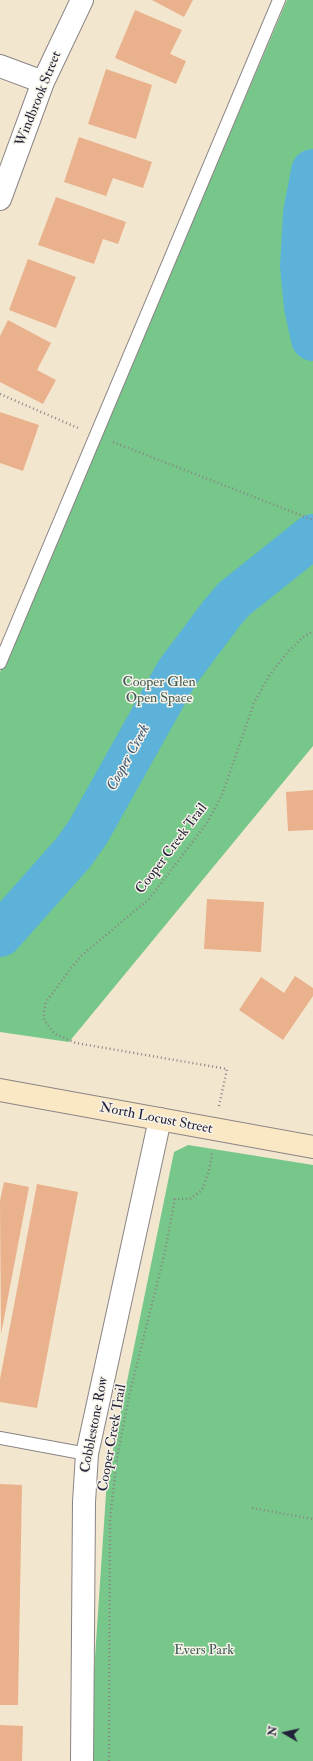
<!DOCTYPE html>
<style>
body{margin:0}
#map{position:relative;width:313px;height:1761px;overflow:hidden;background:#f3e6cf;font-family:"IM FELL Double Pica",serif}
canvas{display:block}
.north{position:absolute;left:265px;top:1713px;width:40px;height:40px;-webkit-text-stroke:3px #f7f3e8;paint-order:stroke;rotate:279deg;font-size:11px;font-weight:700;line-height:16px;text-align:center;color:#22223b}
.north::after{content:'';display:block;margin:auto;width:14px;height:18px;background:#22223b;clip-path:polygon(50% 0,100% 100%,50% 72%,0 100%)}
</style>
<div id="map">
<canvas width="313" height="1761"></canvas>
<div class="north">N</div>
</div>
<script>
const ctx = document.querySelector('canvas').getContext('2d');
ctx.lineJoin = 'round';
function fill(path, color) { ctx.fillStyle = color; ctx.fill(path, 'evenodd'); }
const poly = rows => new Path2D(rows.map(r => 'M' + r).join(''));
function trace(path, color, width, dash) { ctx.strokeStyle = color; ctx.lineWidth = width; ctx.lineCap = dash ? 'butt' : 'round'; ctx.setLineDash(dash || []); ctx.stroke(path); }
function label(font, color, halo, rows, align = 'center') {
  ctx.font = font + ' "IM FELL Double Pica",serif'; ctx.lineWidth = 3; ctx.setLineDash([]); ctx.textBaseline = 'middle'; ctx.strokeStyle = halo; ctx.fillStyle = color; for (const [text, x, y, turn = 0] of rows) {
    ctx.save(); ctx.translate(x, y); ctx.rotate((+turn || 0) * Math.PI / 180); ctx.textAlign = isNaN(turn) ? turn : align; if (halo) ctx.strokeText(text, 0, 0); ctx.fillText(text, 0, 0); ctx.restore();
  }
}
const green = poly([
 [287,0,313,0,313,746,69,1042,0,1032,0,672],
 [188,1145,313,1165,313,1761,88,1761,107,1479,174,1152]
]);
const river = poly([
 [313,171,305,213,302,266,306,307,313,339],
 [0,935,73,853,88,832,177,673,222,613,234,599,313,536]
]);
const building = poly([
 [152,0,193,0,184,17],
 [135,10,182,30,170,54,186,61,176,84,115,58],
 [106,69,152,85,136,139,88,124],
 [79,137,152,162,143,188,113,178,106,196,64,182],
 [56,197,126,222,118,244,103,239,94,264,38,245],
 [28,259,76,277,56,328,9,310],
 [8,320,51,343,37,370,56,380,43,404,0,382,0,336],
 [0,412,39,425,23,471,0,463],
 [313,790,313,830,288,831,286,792],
 [207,899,264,902,261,952,204,949],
 [295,976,313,988,313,996,283,1040,239,1010,261,977,284,993],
 [4,1182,29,1187,1,1334,0,1201],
 [37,1184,78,1192,37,1408,0,1402,0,1379],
 [0,1484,22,1485,18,1705,0,1705],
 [0,1725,23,1726,22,1761,0,1761]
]);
const path = poly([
 [0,394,78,428],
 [113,442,313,520],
 [219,1106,227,1069,76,1043,55,1034,44,1020,44,1011,46,1002,72,967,81,956,149,899,207,823,222,795,254,703,269,676,287,653,302,638,313,631],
 [252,1508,313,1519],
 [109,1761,110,1519,117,1458,129,1396,164,1256,175,1199,190,1199,202,1190,209,1171,212,1153]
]);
const service = poly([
 [0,663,279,0],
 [0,1438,87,1454]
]);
const minor = poly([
 [0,66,43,82],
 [0,199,43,82,82,0],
 [82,1761,84,1502,87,1454,160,1119]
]);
const secondary = poly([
 [0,1090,313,1147]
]);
const streetNames = [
 ["Windbrook Street",39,99,-68],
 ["Cooper Creek Trail",172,849,-53],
 ["North Locust Street",156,1119,11],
 ["Cobblestone Row",95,1425,-79],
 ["Cooper Creek Trail",113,1438,-80]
];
const parkNames = [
 ["Cooper Glen",159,683],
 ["Open Space",159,699],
 ["Evers Park",204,1651]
];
const waterNames = [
 ["Cooper Creek",129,758,-61]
];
fill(green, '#76c789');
trace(river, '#5db2d9', 44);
fill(building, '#eab18d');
trace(service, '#8a8485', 14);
trace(minor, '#8a8485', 24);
trace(secondary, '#8a8485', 24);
trace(path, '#8a8485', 2.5, [1, 3]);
trace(service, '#fff', 12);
trace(minor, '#fff', 22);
trace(secondary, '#fae7c3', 22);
label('14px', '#22223b', '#f7f3e8', streetNames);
label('14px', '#3f5c56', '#f7f3e8', parkNames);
label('italic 15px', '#375472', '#f7f3e8', waterNames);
</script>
